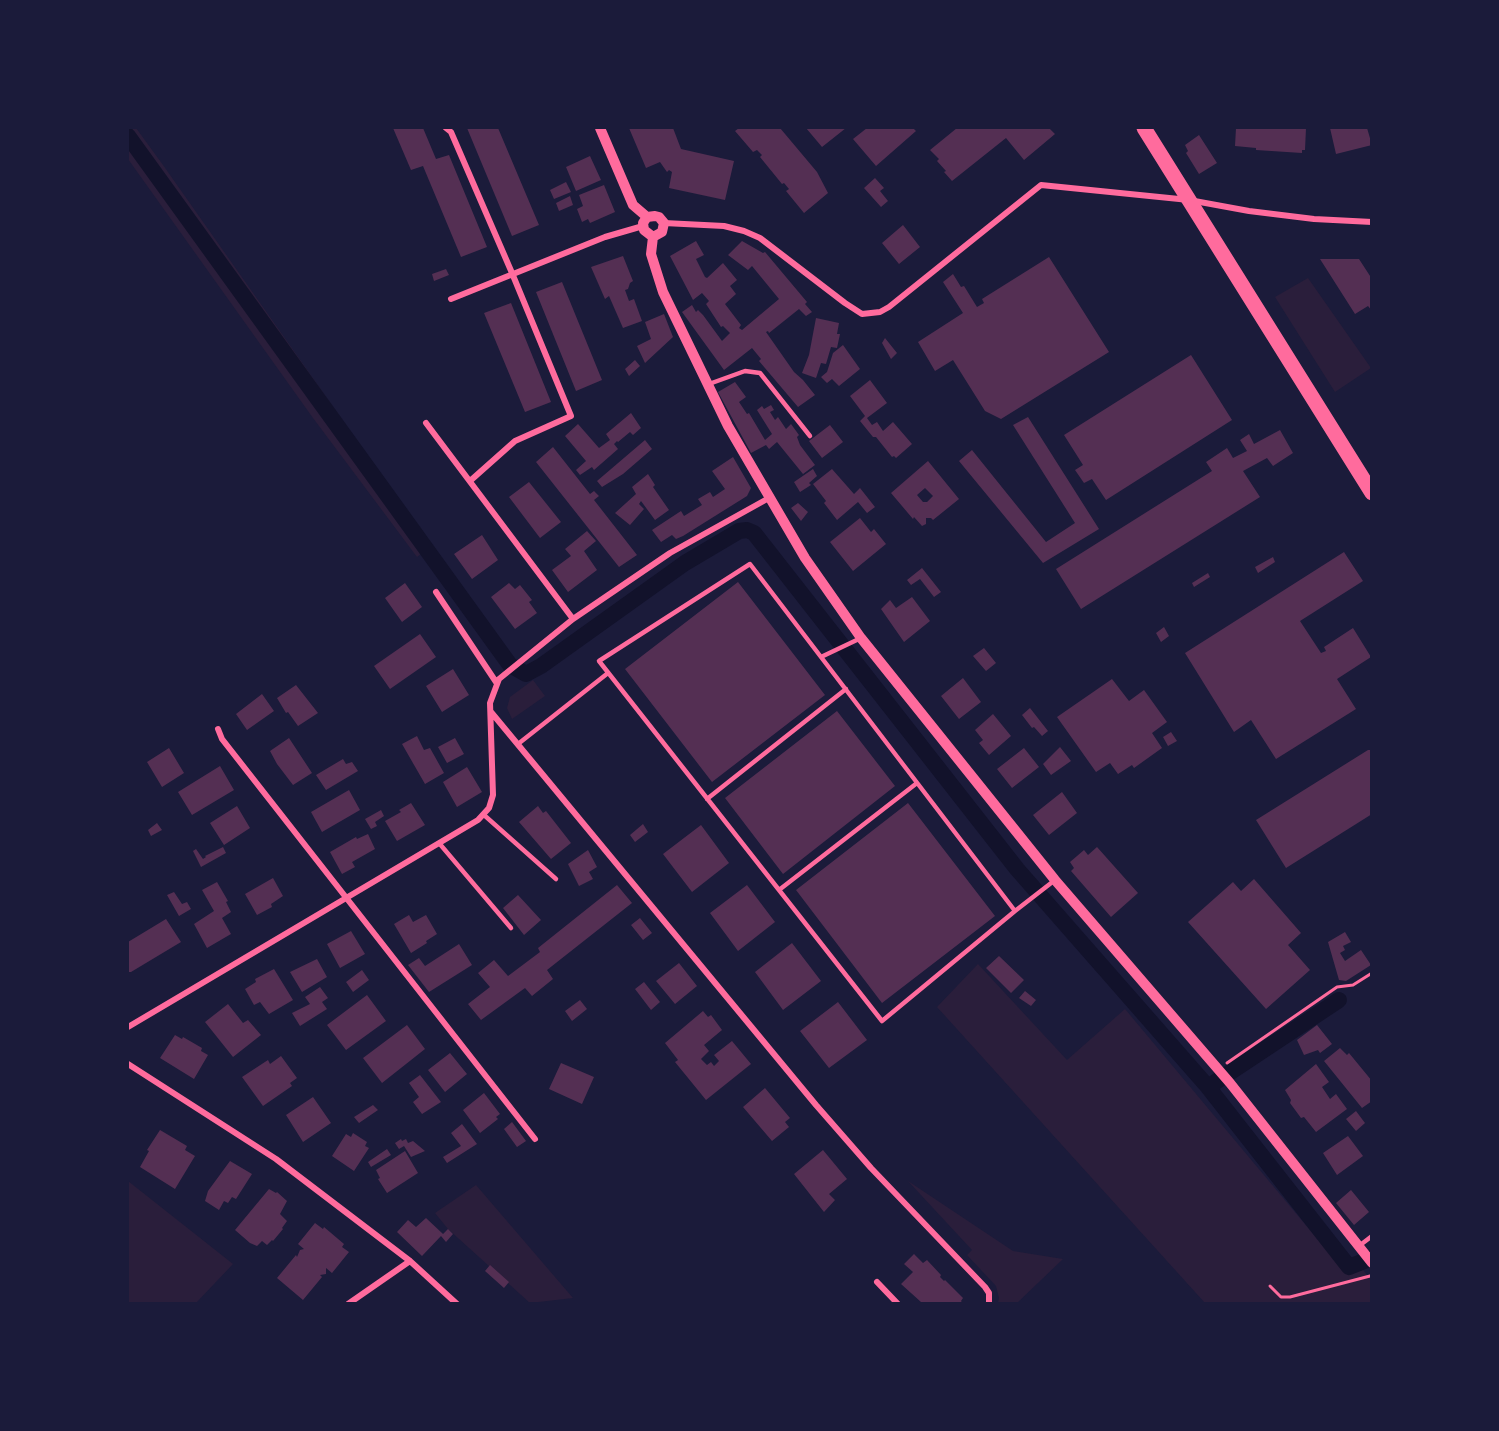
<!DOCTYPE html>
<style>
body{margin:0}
#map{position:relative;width:1499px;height:1431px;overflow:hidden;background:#1b1b3a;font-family:"PT Sans",sans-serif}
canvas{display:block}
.frame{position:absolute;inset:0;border:129px solid #1b1b3a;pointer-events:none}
</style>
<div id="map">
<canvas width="1499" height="1431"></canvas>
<div class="frame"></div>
</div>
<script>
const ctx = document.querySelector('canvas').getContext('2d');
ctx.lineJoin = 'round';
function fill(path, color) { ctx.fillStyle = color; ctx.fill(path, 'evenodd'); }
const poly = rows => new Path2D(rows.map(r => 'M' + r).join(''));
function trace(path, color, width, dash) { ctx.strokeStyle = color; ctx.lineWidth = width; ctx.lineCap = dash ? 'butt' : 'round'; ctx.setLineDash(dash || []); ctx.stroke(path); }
const green = poly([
 [128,128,136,128,163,165,431,546,417,557,313,418,128,159],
 [1308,278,1371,368,1335,392,1275,297],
 [533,680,545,696,512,719,507,708,510,697],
 [978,964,1067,1060,1125,1009,1345,1272,1360,1266,1371,1280,1371,1303,1205,1303,937,1007],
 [128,1181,233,1264,196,1303,128,1303],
 [908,1181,1013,1251,1063,1259,1017,1303,998,1303,999,1298,996,1286,967,1255,972,1250],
 [476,1185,573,1298,530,1303,448,1229,435,1213]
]);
const canal = poly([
 [128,136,510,665,526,674,541,666,685,563,739,531,747,530,754,533,1017,869,1208,1087,1349,1267,1372,1258],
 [1208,1087,1339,1000]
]);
const building = poly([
 [393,128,423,128,436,159,449,155,487,247,461,257,423,166,411,170],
 [467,128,498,128,539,225,512,236],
 [629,128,673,128,681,149,734,161,725,200,669,188,672,172,669,170,667,172,660,162,646,168],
 [739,128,780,128,817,172,828,193,804,213,786,191,789,189,784,183,782,184,760,157,762,155,757,150,753,152,735,131],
 [806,128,846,128,822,147],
 [867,128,913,128,916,131,876,166,853,139],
 [957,128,1049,128,1055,134,1024,160,1006,138,952,181,944,172,946,171,937,161,939,159,930,150],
 [1236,128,1306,128,1305,150,1302,150,1302,153,1256,150,1256,148,1235,146],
 [1330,128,1367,128,1372,145,1336,154],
 [1199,135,1217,163,1199,174,1186,153,1188,151,1185,145],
 [590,156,601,180,576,191,566,167],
 [875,178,884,188,880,191,888,201,881,207,864,188],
 [566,182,571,192,554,199,550,190],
 [604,185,615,212,590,223,588,219,582,222,577,209,583,206,579,195],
 [570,196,573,205,559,211,556,203],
 [903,225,920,247,899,264,882,243],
 [696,241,704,255,696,259,705,277,707,278,723,263,737,280,730,286,736,294,725,304,741,325,739,328,742,330,779,299,752,266,748,270,728,255,742,241,763,253,765,252,807,302,805,304,812,312,806,316,799,309,769,333,768,331,766,332,794,372,803,380,815,395,798,407,759,361,761,359,752,348,724,370,682,312,692,305,696,312,698,310,703,315,722,341,730,333,723,326,721,327,706,304,709,301,702,293,693,300,670,256],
 [623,256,633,281,630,283,628,289,625,290,629,301,634,299,642,321,623,328,609,296,605,299,591,267],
 [1049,257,1109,352,1001,419,985,411,953,360,935,371,918,342,963,313,943,282,953,274,961,287,964,286,977,307,984,303,982,299],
 [1320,259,1359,259,1372,279,1372,311,1368,306,1355,314],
 [446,269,449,275,434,281,432,274],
 [562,282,602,380,576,391,536,292],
 [511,303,551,402,525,412,484,313],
 [664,314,673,337,645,363,637,346,651,339,645,322],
 [816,318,839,323,837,334,840,334,837,348,831,347,826,364,821,363,816,378,802,373,809,355],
 [885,338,897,353,891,359,882,343],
 [843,345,860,369,839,386,832,379,827,383,821,377,827,372,833,353],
 [1191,355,1232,420,1106,500,1092,479,1084,483,1075,470,1083,465,1064,435],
 [635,360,640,366,629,376,625,369],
 [870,380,887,403,867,418,872,425,877,422,883,431,893,422,912,444,896,458,894,456,892,457,876,437,873,437,860,421,865,416,850,396],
 [735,382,746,397,739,402,747,414,749,413,765,440,772,434,757,410,762,406,764,409,771,405,774,410,770,412,775,420,778,417,786,429,791,424,799,435,797,437,800,445,815,465,803,474,777,442,769,449,766,445,751,453,718,392],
 [631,413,641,428,633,435,630,432,618,442,617,441,614,444,618,449,594,470,592,467,580,475,576,470,586,461,565,436,578,424,599,448,610,440,606,434],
 [1028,417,1099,529,1043,563,959,461,972,450,1046,542,1075,523,1013,425],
 [830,425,843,442,822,458,809,441],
 [1280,430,1293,453,1273,466,1267,458,1243,471,1260,497,1081,609,1056,569,1212,471,1206,462,1227,448,1233,458,1247,451,1240,440,1249,434,1254,444],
 [645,440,652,449,623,474,602,487,597,481],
 [553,447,590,494,594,491,599,496,594,500,637,555,619,567,536,462],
 [733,457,751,488,747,496,683,536,676,539,672,535,661,542,652,530,681,511,684,516,702,505,698,499,710,492,713,497,725,489,712,471],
 [928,461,959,499,933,520,931,518,926,518,926,524,922,526,914,517,913,519,891,493],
 [925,488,933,496,927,502,923,502,917,495],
 [813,469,817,476,809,483,811,485,800,492,794,482],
 [832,469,854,494,860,488,875,507,867,513,858,502,837,520,824,503,826,501,813,484],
 [648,474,655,485,653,487,669,510,655,520,641,501,639,504,644,509,630,525,615,513,636,494,632,487],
 [529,482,561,522,540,538,509,497],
 [798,503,808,512,801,521,791,508],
 [860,518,871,532,874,529,886,544,853,571,830,542],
 [587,531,596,541,584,551,597,570,568,592,552,570,571,556,565,549],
 [482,535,498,560,472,579,454,554],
 [1344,552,1363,581,1300,621,1321,653,1326,651,1324,647,1353,628,1371,657,1337,679,1356,709,1276,759,1251,720,1234,732,1185,653],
 [1273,557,1275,562,1258,573,1255,567],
 [922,568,941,592,934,597,920,579,911,585,907,580],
 [1208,573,1210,577,1194,587,1192,583],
 [738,582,825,695,712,782,625,669],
 [405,583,422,607,402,622,385,598],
 [509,583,515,589,520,585,532,600,529,602,537,613,515,629,491,597],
 [912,597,930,621,904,642,881,609,890,600,896,608],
 [1164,627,1169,636,1161,642,1156,633],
 [420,634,436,657,390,689,374,666],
 [984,648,996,663,986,671,973,656],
 [453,669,469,695,442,712,426,686],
 [963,678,981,702,959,719,941,696],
 [1112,679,1129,701,1144,690,1167,722,1152,733,1162,748,1134,768,1132,765,1118,774,1110,763,1096,772,1057,717],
 [296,685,318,713,298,726,288,712,286,713,277,698],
 [262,694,274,711,247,730,236,714],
 [1030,708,1048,731,1042,736,1034,727,1032,728,1022,715],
 [837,711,895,786,783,874,725,798],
 [993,714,1011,736,989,755,979,743,983,740,975,730],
 [1171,732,1177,741,1168,746,1163,737],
 [417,736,424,750,430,748,444,773,425,784,402,744],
 [289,738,312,773,293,785,277,764,270,751],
 [455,738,464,754,447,763,438,747],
 [1060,747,1071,761,1051,775,1043,764],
 [169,748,184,773,162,787,147,762],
 [1024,748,1039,767,1012,788,997,769],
 [1368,750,1372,750,1372,814,1286,868,1256,820],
 [343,759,346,764,352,762,358,771,326,790,316,775],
 [220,766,234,790,192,815,178,792],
 [467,767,482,792,457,807,443,782],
 [349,790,360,810,322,832,311,812],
 [1062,792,1077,813,1049,835,1033,815],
 [411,803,425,825,397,841,385,821,401,812,399,810],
 [908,803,995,916,882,1003,796,890],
 [237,806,250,828,224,845,210,823],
 [538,806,543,813,546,811,571,843,551,859,519,822],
 [381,810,384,816,375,822,377,826,371,829,365,819],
 [157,823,162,830,151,836,148,830],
 [643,824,648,832,635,842,630,835],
 [701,825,729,863,692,892,663,854],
 [368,834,375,849,352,862,355,867,342,874,330,852,356,837,357,839],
 [223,847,226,853,201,867,193,851,196,849,203,859,206,857,205,856],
 [1097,847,1138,893,1111,917,1071,871,1074,868,1070,862,1084,850,1088,855],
 [588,850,597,867,589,872,593,879,579,886,568,864],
 [273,878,283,896,271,904,272,907,257,915,245,894],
 [1254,879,1301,933,1288,945,1310,970,1266,1009,1188,922,1233,882,1241,891],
 [217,882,228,901,226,902,231,912,222,918,231,934,207,948,194,924,214,911,202,890],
 [617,885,632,903,547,970,553,979,532,996,525,988,481,1020,468,1004,490,987,478,973,494,960,508,976,540,952,538,948],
 [747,885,775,922,738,951,710,913],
 [174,892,182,904,187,902,191,909,179,916,167,895],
 [518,895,541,920,524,935,503,908],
 [409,915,413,922,426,915,437,934,426,941,427,943,411,953,394,924],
 [640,918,652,933,643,940,631,925],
 [166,919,181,942,131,972,128,972,128,942],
 [351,931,365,954,340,968,327,944],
 [1345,932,1351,942,1343,946,1345,950,1340,953,1345,961,1361,950,1371,965,1346,981,1339,980,1328,942],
 [792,943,821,981,783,1010,755,972],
 [459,944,472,965,429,992,408,965,419,958,425,966],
 [999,956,1024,980,1011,993,986,968],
 [317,959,327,977,302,992,290,972],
 [679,963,697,986,675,1004,656,981],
 [274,969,293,1000,269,1014,260,1002,254,1005,245,989,256,982,255,979],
 [362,970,369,980,353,992,346,982],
 [644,982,660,1002,651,1010,635,989],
 [320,987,328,998,322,1002,327,1009,300,1026,292,1013,310,1004,305,997],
 [1025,991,1036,1000,1031,1006,1019,998],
 [367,995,386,1021,346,1050,327,1025],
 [580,1000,587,1009,572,1021,565,1011],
 [838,1002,867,1040,829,1068,800,1031],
 [228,1004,243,1023,248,1020,261,1035,233,1057,205,1022],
 [703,1011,708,1017,711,1015,722,1030,704,1045,709,1051,701,1059,707,1065,711,1062,714,1066,719,1061,714,1055,732,1041,751,1064,706,1100,675,1062,678,1060,665,1043],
 [407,1025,425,1049,382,1083,363,1058],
 [1317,1025,1332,1044,1320,1053,1318,1050,1304,1055,1297,1040],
 [175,1035,182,1039,183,1037,202,1048,201,1051,208,1055,194,1079,160,1058],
 [1340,1048,1347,1055,1349,1053,1372,1081,1372,1101,1362,1108,1324,1061],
 [450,1053,467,1074,445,1092,428,1070],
 [281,1056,297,1078,290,1083,292,1086,263,1106,242,1077,268,1060,270,1064],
 [561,1063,594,1077,582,1104,549,1089],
 [1316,1064,1329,1082,1322,1087,1330,1099,1336,1094,1347,1109,1316,1132,1304,1117,1301,1118,1290,1103,1291,1100,1285,1090],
 [420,1075,441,1102,422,1114,413,1102,419,1097,409,1083],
 [765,1088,790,1118,785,1122,789,1127,772,1141,743,1107],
 [484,1093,500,1114,496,1117,498,1119,480,1133,463,1110],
 [313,1097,331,1123,303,1142,286,1115],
 [373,1105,378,1110,359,1123,354,1117],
 [1356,1111,1365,1123,1356,1131,1346,1119],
 [512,1122,526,1141,517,1147,504,1129],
 [462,1124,477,1144,447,1163,443,1157,461,1146,451,1133],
 [160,1130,187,1146,185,1150,195,1156,175,1189,140,1167,149,1151,147,1150],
 [353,1133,367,1142,365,1146,369,1148,354,1171,332,1156,346,1134,351,1137],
 [1348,1136,1363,1156,1337,1175,1323,1153],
 [401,1139,402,1141,406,1139,408,1143,413,1141,425,1151,411,1157,404,1146,399,1149,395,1143],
 [387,1149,391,1155,371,1167,368,1162],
 [823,1150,847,1179,829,1194,835,1200,824,1212,794,1174],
 [405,1151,418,1173,387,1193,378,1179,380,1178,376,1170],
 [230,1161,252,1174,236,1199,232,1197,228,1203,224,1201,219,1210,205,1201,208,1191],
 [269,1189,276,1193,277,1192,287,1201,280,1214,287,1221,282,1228,283,1229,273,1241,272,1240,267,1245,262,1241,257,1246,250,1243,235,1230],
 [1351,1190,1369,1212,1354,1225,1336,1203],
 [426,1218,443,1234,448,1229,453,1234,446,1242,441,1236,422,1256,397,1232,408,1220,416,1227],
 [315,1223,323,1229,324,1227,344,1244,342,1247,349,1252,332,1273,326,1268,326,1274,320,1275,322,1277,303,1300,277,1278,296,1255,297,1257,300,1250,304,1249,298,1244],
 [914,1254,923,1263,927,1260,941,1275,940,1277,944,1281,945,1280,963,1298,961,1301,963,1304,919,1304,921,1302,901,1284,913,1272,904,1264],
 [490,1265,509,1282,504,1288,485,1271]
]);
const path = poly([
 [1227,1063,1337,987,1353,985,1372,973],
 [1270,1286,1281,1297,1290,1297,1370,1276]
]);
const service = poly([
 [709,384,745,371,760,373,810,436],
 [861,638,821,657,1015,911,1055,880],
 [821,657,750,564,599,661,882,1021,1015,911],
 [518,744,608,673],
 [707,799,846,689],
 [484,815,556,879],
 [439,843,511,928],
 [779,890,917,783],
 [1359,1246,1372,1236]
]);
const minor = poly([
 [446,128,451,132,512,273,571,416,515,441,470,481],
 [664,223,724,226,744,231,760,238,845,303,862,314,880,312,889,307,1041,185,1189,200,1249,211,1314,219,1372,222],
 [451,299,605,237,643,226],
 [426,423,573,619],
 [436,592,496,682],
 [491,712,816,1105,871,1168,985,1287,989,1293,989,1304],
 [218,729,222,739,535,1139],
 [128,1027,478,820,489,808,493,795,490,703,499,679,573,619,670,553,769,498],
 [128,1064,276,1159,410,1261,457,1304],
 [877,1282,898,1304],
 [348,1304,410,1261]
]);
const tertiary = poly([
 [600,128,633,205,647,217,655,216,659,217,664,223,662,232,653,237],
 [647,217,643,223,644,230,653,237],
 [653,237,651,254,663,292,728,426,805,558,861,638,1055,880,1230,1083,1372,1263]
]);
const primary = poly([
 [1144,128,1372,493]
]);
fill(green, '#2a1e3b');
trace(canal, '#12122b', 16);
fill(building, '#542f53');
trace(path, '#ff6b9d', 3);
trace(service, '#ff6b9d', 4.5);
trace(minor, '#ff6b9d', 6);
trace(tertiary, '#ff6b9d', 10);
trace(primary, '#ff6b9d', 15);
</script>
